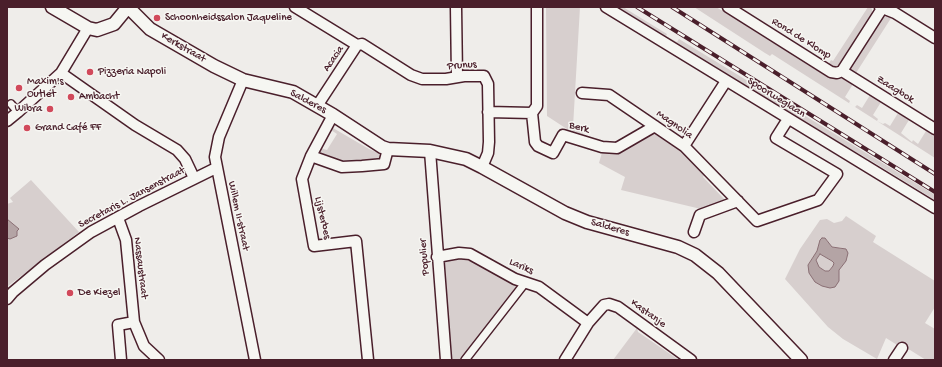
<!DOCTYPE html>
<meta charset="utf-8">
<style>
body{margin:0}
#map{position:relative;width:942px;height:367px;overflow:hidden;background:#efedea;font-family:"Gochi Hand",sans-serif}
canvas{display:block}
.frame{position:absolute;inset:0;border:8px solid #4a1f2b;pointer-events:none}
</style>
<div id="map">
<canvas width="942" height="367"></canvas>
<div class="frame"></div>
</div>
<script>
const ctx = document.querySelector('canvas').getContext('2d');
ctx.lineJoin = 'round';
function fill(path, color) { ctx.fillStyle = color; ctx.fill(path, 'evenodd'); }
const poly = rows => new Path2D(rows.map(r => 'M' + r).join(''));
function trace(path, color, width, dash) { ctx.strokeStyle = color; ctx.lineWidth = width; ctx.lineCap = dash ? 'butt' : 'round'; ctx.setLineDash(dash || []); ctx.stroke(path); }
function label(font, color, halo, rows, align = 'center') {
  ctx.font = font + ' "Gochi Hand",sans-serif'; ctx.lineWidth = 3; ctx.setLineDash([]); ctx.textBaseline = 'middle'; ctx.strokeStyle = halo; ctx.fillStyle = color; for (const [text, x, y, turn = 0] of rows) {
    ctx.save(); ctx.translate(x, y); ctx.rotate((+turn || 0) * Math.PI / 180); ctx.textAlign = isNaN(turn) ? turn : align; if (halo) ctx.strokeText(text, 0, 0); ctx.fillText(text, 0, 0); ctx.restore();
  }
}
const green = poly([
 [546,7,580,7,573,127,584,129,583,134,570,131,547,116],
 [618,7,623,7,667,34,666,36,677,42,679,39,935,195,935,200,865,157,778,109,662,37,663,35],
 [694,7,716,7,731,16,735,16,747,23,748,27,773,43,777,43,791,51,792,55,816,70,820,70,835,78,838,79,844,77,860,86,859,88,853,84,845,97,850,101,849,103,855,107,857,105,862,108,870,95,865,92,866,90,888,103,887,105,881,102,873,115,878,119,877,121,883,124,885,123,890,126,898,113,893,109,894,107,916,121,915,123,909,120,901,133,912,142,913,140,918,144,926,131,921,127,923,125,935,133,935,158,772,54,770,56,765,53],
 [868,7,870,7,872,9,872,16,838,68,834,68,828,65,831,60,833,61],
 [887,13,893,15,856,73,850,69,850,67,884,14],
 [333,128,369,149,383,155,381,160,341,163,317,155,320,148,327,150,337,134,331,130],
 [657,131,683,146,706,172,703,177,725,200,730,197,731,199,703,212,701,209,621,190,625,177,599,163,603,149,625,147],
 [31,180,79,232,8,286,7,204,13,202,10,198],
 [846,216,876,236,873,242,935,281,935,307,925,323,935,329,935,360,926,360,910,350,902,348,886,338,877,359,843,339,828,327,785,279,800,249,820,220,827,219,834,223,842,221],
 [827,240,828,243,832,247,842,248,839,270,839,281,808,265,817,251],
 [820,254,832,261,834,263,833,266,829,271,825,271,819,267,816,260],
 [446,257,470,259,521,286,464,360,451,360,442,271],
 [637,328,638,332,679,360,613,360]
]);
const water = poly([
 [7,219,19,229,17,231,17,236,10,239,7,238,7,219],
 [822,238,825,238,832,247,846,249,848,253,846,261,839,270,839,281,835,287,830,288,822,286,815,282,809,273,808,265,817,251,820,240,822,238],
 [820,254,832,261,834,263,833,266,829,271,825,271,819,267,816,260,820,254]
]);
const pedestrian = poly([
 [11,104,18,112],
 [465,360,525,283]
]);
const minor = poly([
 [295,7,357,45,317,106],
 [456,7,457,77],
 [606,7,935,208],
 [728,7,831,72,837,73,842,71],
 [880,7,895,13,935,38],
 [357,45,362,44,411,75,422,79,446,79,464,76,484,76,488,84,489,142,488,153,482,167],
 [842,71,935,129],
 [842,71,883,7],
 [61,73,135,125,177,150,185,159,194,178],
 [243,80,219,137,215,157,255,360],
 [582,93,609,95,684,146,757,221,818,200,837,174,776,138,788,119],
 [488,112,532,113,537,106,537,7],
 [532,113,535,142,538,146,553,153,563,135,602,147,617,148,655,126],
 [333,115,311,156,302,179,314,246,356,241,368,360],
 [7,121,18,112,61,73,88,28],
 [684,146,726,81],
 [430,151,446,360],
 [311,156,342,167,362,166,384,164,388,149],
 [118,218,126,240,134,322,144,346,159,360],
 [694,232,700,215,738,201],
 [437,257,459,253,470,254,515,279,539,287,588,323],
 [7,299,13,292,45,265,91,232,139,206,216,168],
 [121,360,118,325,134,322],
 [565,360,588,323,604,305,609,304,618,307,691,360],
 [894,360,902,348]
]);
const tertiary = poly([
 [52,7,88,28,97,30,114,24,128,7],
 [128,7,150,29,214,66,243,80,293,92,333,115,382,147,388,149,430,151,466,159,482,167,565,213,587,222,678,247,695,255,718,273,801,360]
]);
const rail = poly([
 [637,7,935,192],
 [672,7,935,174]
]);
const markers = [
 [157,18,4,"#d1495b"],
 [90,72,4,"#d1495b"],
 [19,88,4,"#d1495b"],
 [71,97,4,"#d1495b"],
 [50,109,4,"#d1495b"],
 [27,128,4,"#d1495b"],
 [70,293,4,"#d1495b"]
];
const poiNames = [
 ["Schoonheidssalon Jaqueline",165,18],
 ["Pizzeria Napoli",98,72],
 ["Maxim's",27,82],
 ["Outlet",27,95],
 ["Ambacht",79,97],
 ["Wibra",42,109,"right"],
 ["Grand Café FF",35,128],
 ["De Kiezel",78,293]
];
const streetNames = [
 ["Rond de Klomp",801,39,32],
 ["Kerkstraat",183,48,30],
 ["Acacia",334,59,-56],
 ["Prunus",462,66,-4],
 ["Zaagbok",895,90,32],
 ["Spoorweglaan",776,98,32],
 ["Salderes",308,102,28],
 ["Magnolia",674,125,35],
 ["Berk",579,128,14],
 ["Secretaris L. Jansenstraat",132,198,-28],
 ["Willem II-straat",238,216,78],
 ["Lijsterbes",322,218,77],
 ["Salderes",610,228,16],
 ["Populier",425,257,-95],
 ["Lariks",521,267,24],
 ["Nassaustraat",140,268,83],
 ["Kastanje",648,314,36]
];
fill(green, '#d7cfce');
fill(water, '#b4a4a5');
trace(water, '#8a6f74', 1);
trace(pedestrian, '#4a1f2b', 10);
trace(minor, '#4a1f2b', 13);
trace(tertiary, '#4a1f2b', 15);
trace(pedestrian, '#f6f6f2', 7);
trace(minor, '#f6f6f2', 10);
trace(tertiary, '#f6f6f2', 12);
trace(rail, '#4a1f2b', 4);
trace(rail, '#f6f6f2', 2.5, [8]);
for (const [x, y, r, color] of markers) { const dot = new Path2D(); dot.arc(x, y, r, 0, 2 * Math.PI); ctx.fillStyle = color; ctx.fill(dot); trace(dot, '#f6f6f2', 1.5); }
label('11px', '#4a1f2b', '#f6f6f2', poiNames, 'left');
label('11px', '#4a1f2b', '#f6f6f2', streetNames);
</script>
